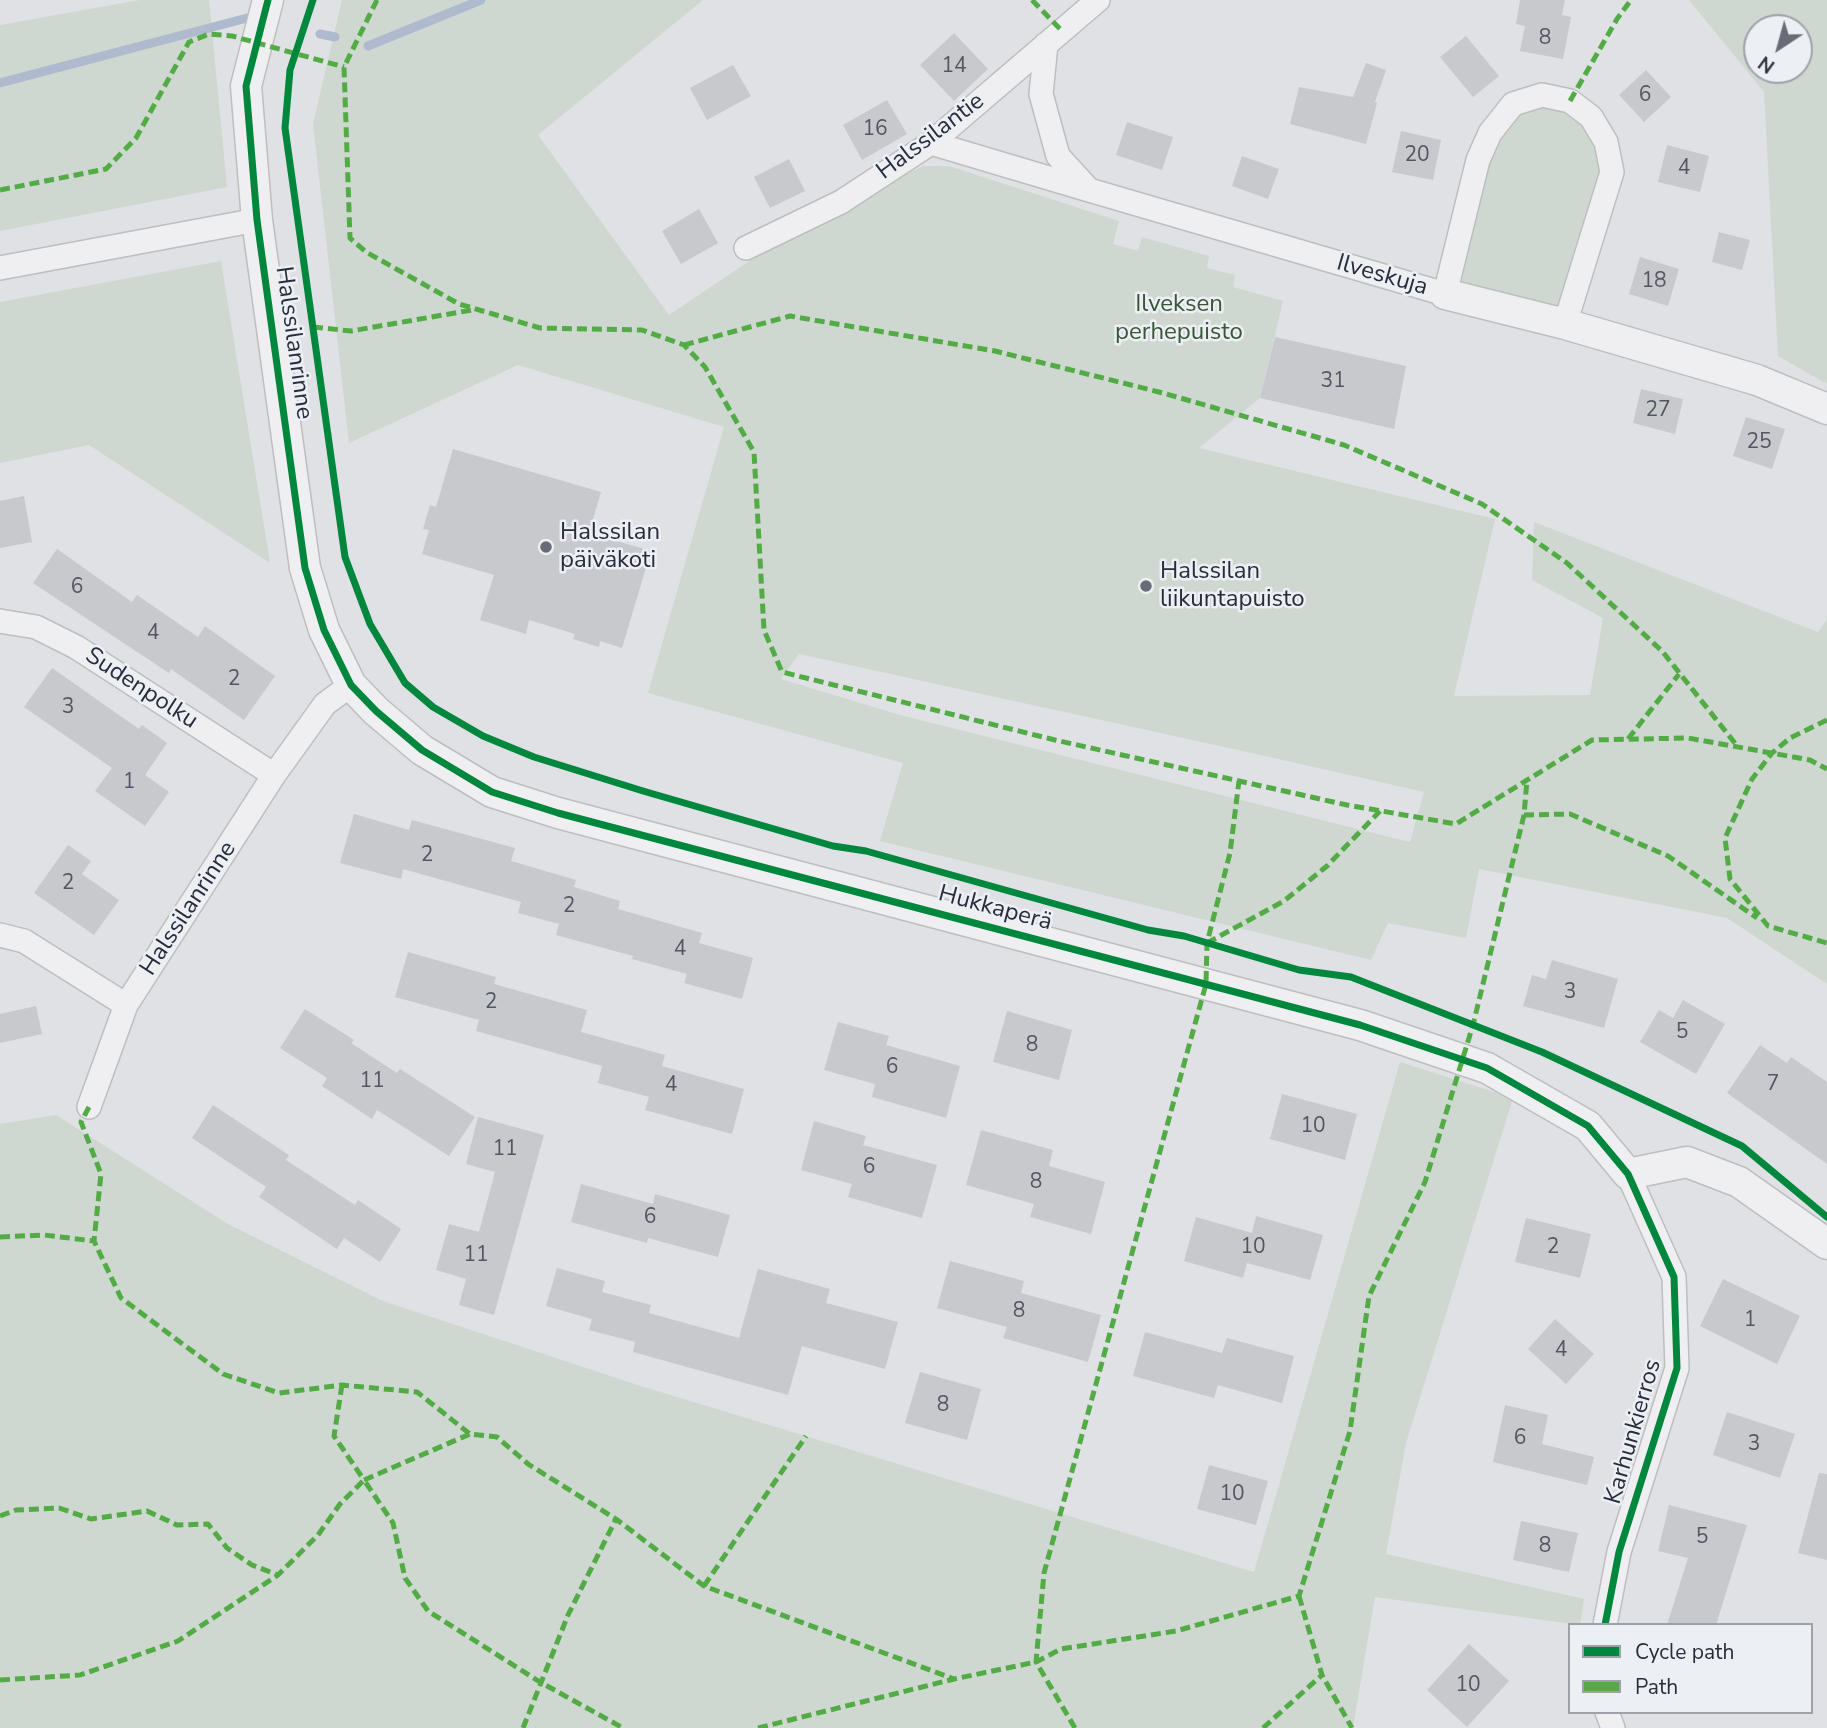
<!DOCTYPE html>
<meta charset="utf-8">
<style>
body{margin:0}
#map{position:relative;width:1827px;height:1728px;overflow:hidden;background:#dfe1e4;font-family:"Nunito Sans",sans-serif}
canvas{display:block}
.legend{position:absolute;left:1568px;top:1623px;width:245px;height:91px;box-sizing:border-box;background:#eceff4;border:2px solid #9ea1aa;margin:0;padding:9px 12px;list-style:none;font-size:21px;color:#282d3c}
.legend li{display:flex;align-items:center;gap:14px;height:35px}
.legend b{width:35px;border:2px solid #9ea1aa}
.north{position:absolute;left:1743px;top:14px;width:70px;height:70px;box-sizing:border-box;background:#eceff4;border:2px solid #9ea1aa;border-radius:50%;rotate:216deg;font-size:19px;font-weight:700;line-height:28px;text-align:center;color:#282d3c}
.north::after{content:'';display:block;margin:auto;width:24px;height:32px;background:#686c77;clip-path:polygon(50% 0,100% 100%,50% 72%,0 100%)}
</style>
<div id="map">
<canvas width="1827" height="1728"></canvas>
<ul class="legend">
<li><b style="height:9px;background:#00873e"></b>Cycle path</li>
<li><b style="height:9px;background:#53ab46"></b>Path</li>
</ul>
<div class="north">N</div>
</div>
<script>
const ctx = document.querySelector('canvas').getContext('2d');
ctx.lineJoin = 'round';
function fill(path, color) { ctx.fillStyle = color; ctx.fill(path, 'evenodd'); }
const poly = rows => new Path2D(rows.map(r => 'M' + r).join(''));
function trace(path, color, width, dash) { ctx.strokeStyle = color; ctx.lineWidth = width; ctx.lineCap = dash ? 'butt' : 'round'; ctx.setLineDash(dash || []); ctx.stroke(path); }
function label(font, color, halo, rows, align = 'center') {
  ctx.font = font + ' "Nunito Sans",sans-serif'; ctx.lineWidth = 5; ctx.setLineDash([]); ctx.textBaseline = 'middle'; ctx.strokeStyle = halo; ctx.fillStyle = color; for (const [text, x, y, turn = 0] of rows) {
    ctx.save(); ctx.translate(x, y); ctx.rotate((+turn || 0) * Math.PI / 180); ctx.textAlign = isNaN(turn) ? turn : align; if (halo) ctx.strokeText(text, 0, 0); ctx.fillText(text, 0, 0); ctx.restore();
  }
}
const green = poly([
 [140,0,209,0,227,187,0,231,0,25],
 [342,0,703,0,538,135,669,315,794,231,923,166,949,166,1119,221,1113,244,1138,251,1142,237,1209,256,1207,268,1235,275,1233,287,1283,301,1260,398,1199,448,1495,519,1454,696,1590,695,1603,618,1532,580,1534,522,1818,632,1827,619,1827,984,1727,918,1479,869,1466,938,1388,923,1371,960,880,841,903,763,648,693,724,427,518,365,349,443,313,124],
 [799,654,1261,755,1424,792,1410,842,900,715,781,679],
 [1689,0,1827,0,1827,384,1778,356,1764,92],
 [1757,28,1799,28,1799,70,1757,70],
 [1570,101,1612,172,1565,324,1445,294,1478,160,1513,104],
 [221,261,270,563,89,445,0,463,0,302],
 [1400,1062,1513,1098,1406,1443,1386,1554,1584,1599,1580,1625,1375,1597,1353,1728,0,1728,0,1124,56,1115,228,1224,383,1301,644,1387,1254,1572]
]);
const stream = poly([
 [320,34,335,37],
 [368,46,481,0],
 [0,83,251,17]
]);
const building = poly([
 [1520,0,1565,0,1562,15,1571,17,1563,59,1520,51,1525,26,1516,24],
 [954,33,988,69,954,101,920,65],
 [1466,36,1499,76,1473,97,1440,57],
 [1366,63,1386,70,1375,102,1377,103,1366,144,1290,124,1299,87,1353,97],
 [733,65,751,96,707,120,690,88],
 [1646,70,1671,97,1644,122,1619,95],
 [887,100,907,134,862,160,843,125],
 [1127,122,1173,137,1162,170,1116,155],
 [1401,131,1441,140,1433,180,1392,172],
 [1667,145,1709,156,1700,192,1658,182],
 [1242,156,1279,169,1268,199,1232,186],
 [789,159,805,191,770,208,754,177],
 [699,209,718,243,681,264,662,231],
 [1719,232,1750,240,1742,270,1712,262],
 [1640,257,1679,269,1668,306,1629,294],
 [1275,337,1406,366,1394,429,1260,398],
 [1641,389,1683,399,1675,434,1633,423],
 [1746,417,1785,429,1772,469,1733,456],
 [453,449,601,492,589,533,651,551,622,648,600,641,599,647,573,639,575,634,529,620,526,634,480,620,494,575,422,554,429,530,423,529,430,505,436,507],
 [24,496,32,542,0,548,0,501],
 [57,549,132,602,137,595,198,637,205,626,275,676,244,720,171,669,169,673,33,583],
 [52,668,139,729,142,725,167,743,145,775,169,792,145,826,95,791,112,768,24,707],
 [354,814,409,830,412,820,515,848,511,861,576,880,574,887,620,901,618,909,702,933,699,943,753,958,742,999,684,983,687,974,632,959,633,956,556,935,559,924,518,913,521,902,403,869,401,879,340,863],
 [68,845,91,861,82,874,119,900,94,935,34,893],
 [408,952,496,977,494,984,587,1010,581,1032,665,1055,662,1066,744,1089,732,1134,645,1110,649,1097,598,1083,602,1066,476,1031,479,1020,395,997],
 [1552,960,1618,979,1604,1028,1523,1006,1532,975,1546,979],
 [1683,1000,1725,1024,1696,1074,1640,1042,1659,1010,1673,1018],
 [36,1006,42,1034,0,1043,0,1014],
 [305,1009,354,1040,351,1043,397,1073,400,1069,475,1117,449,1156,377,1110,372,1119,322,1086,327,1078,280,1048],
 [1007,1011,1072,1030,1059,1080,993,1062],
 [838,1022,889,1036,886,1045,960,1066,946,1118,872,1097,875,1084,824,1070],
 [1760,1045,1787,1063,1791,1057,1827,1082,1827,1164,1727,1093],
 [1282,1094,1357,1114,1345,1160,1270,1139],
 [213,1105,289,1155,286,1160,355,1205,358,1200,401,1229,380,1262,344,1238,337,1249,259,1197,266,1187,192,1138],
 [478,1117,544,1135,494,1315,459,1305,466,1279,436,1270,449,1224,479,1232,495,1172,466,1164],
 [814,1121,866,1136,863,1145,937,1165,922,1218,848,1197,852,1184,801,1170],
 [981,1130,1053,1150,1049,1166,1105,1182,1091,1234,1030,1217,1034,1204,966,1185],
 [581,1184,653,1204,655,1194,730,1215,718,1257,648,1238,647,1243,571,1222],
 [1256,1216,1323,1235,1310,1280,1247,1263,1243,1278,1184,1261,1196,1217,1252,1233],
 [1526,1218,1591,1234,1580,1278,1515,1262],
 [950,1261,1024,1281,1021,1293,1101,1315,1088,1362,1003,1338,1007,1327,937,1308],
 [557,1268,605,1281,602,1292,651,1305,649,1313,739,1338,758,1269,830,1289,826,1303,898,1322,885,1369,802,1346,788,1395,633,1352,635,1342,589,1330,592,1319,546,1306],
 [1723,1279,1800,1316,1777,1364,1700,1326],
 [1555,1319,1594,1354,1566,1384,1528,1349],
 [1145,1332,1222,1353,1227,1338,1294,1356,1282,1403,1218,1385,1214,1398,1133,1376],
 [920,1372,981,1389,967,1440,905,1423],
 [1505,1405,1548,1415,1542,1444,1594,1457,1587,1485,1493,1462],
 [1727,1412,1795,1434,1780,1478,1713,1455],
 [1209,1465,1268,1481,1256,1525,1197,1509],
 [1819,1473,1827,1474,1827,1560,1798,1553],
 [1669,1505,1747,1525,1716,1625,1667,1625,1688,1558,1658,1551],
 [1521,1521,1578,1533,1569,1572,1513,1560],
 [1469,1644,1509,1681,1467,1727,1427,1690]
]);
const minor = poly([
 [1046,44,1041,94,1058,156,1089,190,1445,294,1478,160,1490,133,1513,104,1542,95,1570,101,1591,117,1606,142,1612,172,1565,324],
 [931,143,1089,190],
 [746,248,841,202,931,143,1098,0],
 [0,268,257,220],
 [0,621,36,627,76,647,274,775],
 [0,935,24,941,126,1005],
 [89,1107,126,1005,274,775,325,704,351,685],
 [1605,1625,1619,1552,1677,1368,1674,1277,1628,1174],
 [1607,1712,1613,1728]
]);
const tertiary = poly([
 [268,0,246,86,257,220,305,568,324,630,351,685,376,711,422,750,492,792,558,813,1360,1025,1487,1068,1588,1126,1628,1174,1687,1162,1739,1182,1827,1244],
 [1445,294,1565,324,1757,380,1827,409]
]);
const quiet = poly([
 [377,0,344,67,350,238,366,252,459,304,540,328,642,330,684,345,705,367,754,452,764,630,782,672,1055,740,1347,805,1456,824,1592,740,1688,738,1810,760,1827,769],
 [1032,0,1062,31],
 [1570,101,1617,19,1631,0],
 [0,190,106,169,136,138,189,42,209,34,232,36,344,67],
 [313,327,351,331,472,310],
 [684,345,790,316,995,351,1163,393,1344,445,1482,504,1567,563,1662,651,1738,747],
 [1827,720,1790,738,1772,753,1752,779,1725,838,1730,879,1768,926,1827,943],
 [1628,739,1679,674],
 [1524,815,1570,814,1668,856,1757,918],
 [1207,943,1284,901,1327,866,1380,811],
 [89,1107,81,1122,101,1174,94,1241,121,1298,223,1374,279,1393,342,1385,417,1392,470,1434,497,1437,528,1464,616,1519,704,1586,954,1679],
 [0,1237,44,1235,94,1241],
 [342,1385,334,1436,364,1480,470,1434],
 [0,1516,16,1510,59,1508,91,1519,147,1511,177,1525,208,1524,227,1548,252,1565,278,1575,318,1535,340,1504,364,1480,393,1523,405,1578,428,1611,540,1682,623,1728],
 [704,1586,806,1436],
 [1299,1596,1322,1675,1352,1728],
 [0,1680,80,1675,178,1641,278,1575],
 [523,1728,568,1615,616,1519],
 [758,1728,954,1679,1036,1662,1061,1649,1176,1631,1299,1596,1350,1431,1369,1296,1425,1182,1473,1025,1524,815,1527,780],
 [1075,1728,1036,1662,1044,1573,1206,984,1207,943,1230,853,1239,781],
 [1263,1728,1322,1675]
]);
const cycleway = poly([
 [268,0,246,86,257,220,305,568,324,630,351,685,376,711,422,750,492,792,558,813,1360,1025,1487,1068,1588,1126,1628,1174,1674,1277,1677,1368,1619,1552,1605,1625],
 [313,0,290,70,285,128,345,557,370,624,405,683,433,707,483,736,534,757,643,791,833,846,866,851,1148,930,1184,936,1299,970,1351,977,1542,1052,1742,1146,1827,1217]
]);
const markers = [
 [546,547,7,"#686c77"],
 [1146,586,7,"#686c77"]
];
const numberNames = [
 ["8",1545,39],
 ["14",954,67],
 ["6",1645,96],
 ["16",875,130],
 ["20",1417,156],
 ["4",1684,169],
 ["18",1654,282],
 ["31",1333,382],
 ["27",1658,411],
 ["25",1759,443],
 ["6",77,588],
 ["4",153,634],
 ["2",234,680],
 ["3",68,708],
 ["1",129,783],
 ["2",427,856],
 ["2",68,884],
 ["2",569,907],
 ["4",680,950],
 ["3",1570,993],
 ["2",491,1003],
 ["5",1682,1033],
 ["8",1032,1046],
 ["6",892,1068],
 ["11",372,1082],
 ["7",1773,1085],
 ["4",671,1086],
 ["10",1313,1127],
 ["11",505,1150],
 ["6",869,1168],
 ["8",1036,1183],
 ["6",650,1218],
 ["10",1253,1248],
 ["2",1553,1248],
 ["11",476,1256],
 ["8",1019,1312],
 ["1",1750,1321],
 ["4",1561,1351],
 ["8",943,1406],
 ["6",1520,1439],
 ["3",1754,1445],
 ["10",1232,1495],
 ["5",1702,1538],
 ["8",1545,1547],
 ["10",1468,1686]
];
const streetNames = [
 ["Halssilantie",931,137,-37],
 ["Ilveskuja",1382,276,16],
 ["Halssilanrinne",293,343,82],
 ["Sudenpolku",141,689,33],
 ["Halssilanrinne",189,909,-57],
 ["Hukkaperä",995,909,15],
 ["Karhunkierros",1634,1432,-74]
];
const parkNames = [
 ["Ilveksen",1179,305],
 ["perhepuisto",1179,333]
];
const poiNames = [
 ["Halssilan",560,533],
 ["päiväkoti",560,561],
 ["Halssilan",1160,572],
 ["liikuntapuisto",1160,600]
];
fill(green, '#ced8d0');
trace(stream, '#afbace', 9);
fill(building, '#c7c9cc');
trace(minor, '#bcbec1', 26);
trace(tertiary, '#bcbec1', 33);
trace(minor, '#efeff1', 23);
trace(tertiary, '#efeff1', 30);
trace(quiet, '#53ab46', 5, [10, 5]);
trace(cycleway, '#00873e', 7);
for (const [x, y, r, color] of markers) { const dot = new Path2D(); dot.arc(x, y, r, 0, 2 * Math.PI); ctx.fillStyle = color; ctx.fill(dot); trace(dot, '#eceff4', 2.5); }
label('21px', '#525662', null, numberNames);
label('24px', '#282d3c', '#eceff4', streetNames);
label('24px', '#385736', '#eceff4', parkNames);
label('24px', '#282d3c', '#eceff4', poiNames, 'left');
</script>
